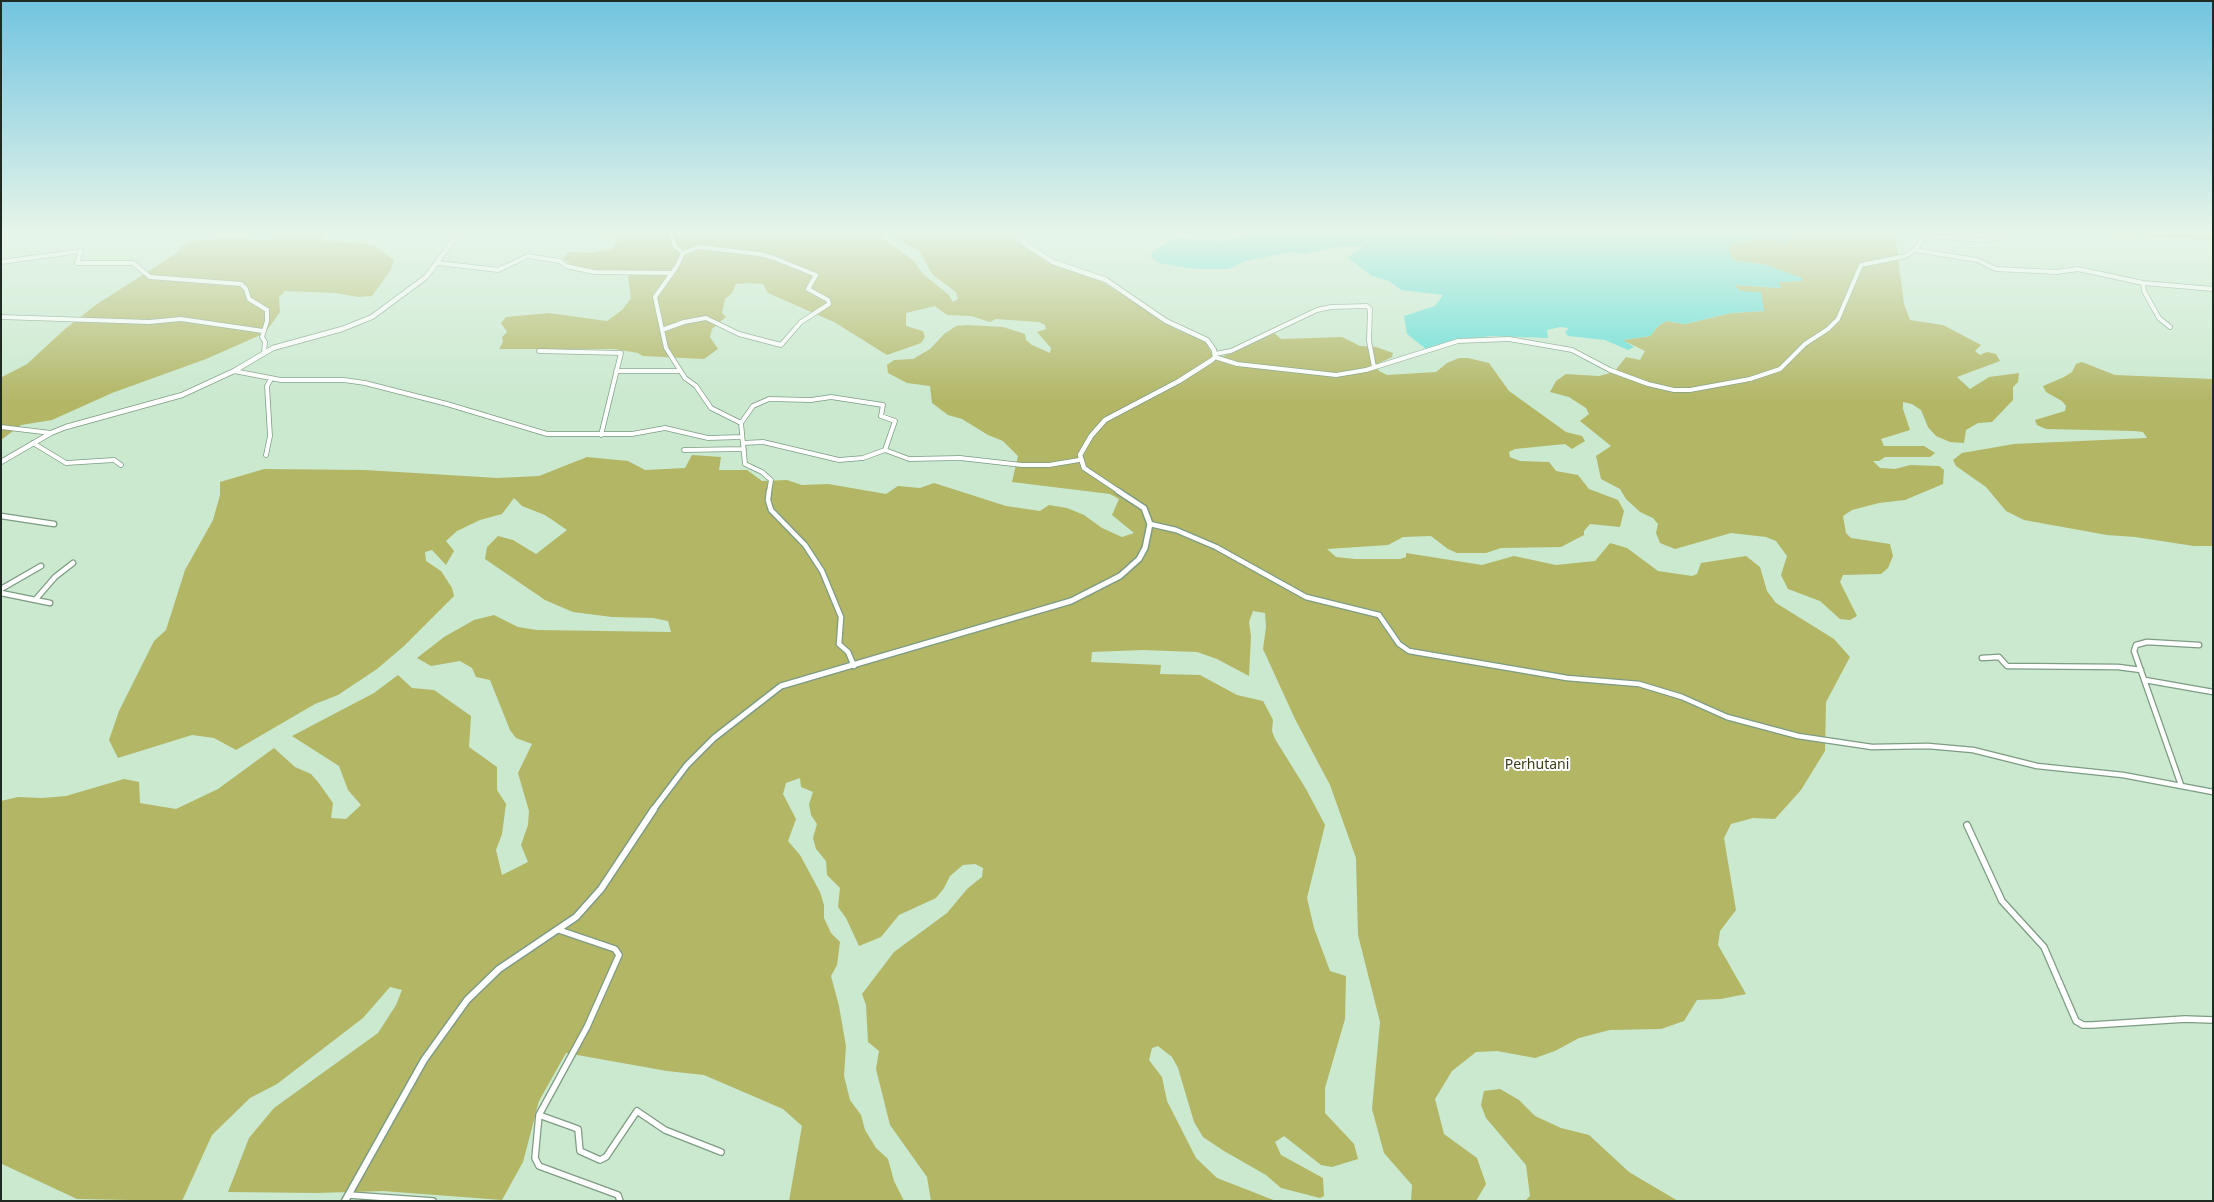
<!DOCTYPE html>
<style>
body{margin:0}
#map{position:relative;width:2214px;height:1202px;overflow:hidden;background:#cae9cf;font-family:"Noto Sans",sans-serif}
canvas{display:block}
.frame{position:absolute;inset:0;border:2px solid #1f2b22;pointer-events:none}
</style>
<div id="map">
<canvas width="2214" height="1202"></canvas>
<div class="frame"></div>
</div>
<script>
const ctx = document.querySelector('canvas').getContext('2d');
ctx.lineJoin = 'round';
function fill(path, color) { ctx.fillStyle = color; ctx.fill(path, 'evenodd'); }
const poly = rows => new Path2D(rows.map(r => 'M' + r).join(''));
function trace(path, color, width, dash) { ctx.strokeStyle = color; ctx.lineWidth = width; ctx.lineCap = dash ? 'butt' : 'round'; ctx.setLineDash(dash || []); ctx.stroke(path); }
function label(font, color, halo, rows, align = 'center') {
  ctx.font = font + ' "Noto Sans",sans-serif'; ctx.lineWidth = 4; ctx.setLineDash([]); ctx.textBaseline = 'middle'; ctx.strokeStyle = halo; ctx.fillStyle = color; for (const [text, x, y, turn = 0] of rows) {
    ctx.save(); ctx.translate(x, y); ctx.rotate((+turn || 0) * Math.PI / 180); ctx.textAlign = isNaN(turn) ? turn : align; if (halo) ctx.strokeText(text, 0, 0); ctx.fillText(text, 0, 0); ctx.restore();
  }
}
const green = poly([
 [269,233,337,233,326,235,321,240,374,245,394,260,391,270,372,296,359,297,335,293,285,291,279,297,280,312,265,333,206,359,112,393,52,420,21,425,1,440,2,377,27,364,65,329,97,304,174,255,188,241,229,238,271,240,275,237],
 [580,233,876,233,914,261,923,274,949,295,953,302,958,299,956,292,932,274,920,252,887,233,1013,233,1017,242,1048,263,1095,277,1172,327,1206,342,1213,356,1224,356,1274,333,1281,339,1342,337,1360,346,1376,347,1393,353,1392,357,1375,365,1379,371,1387,375,1436,372,1447,363,1459,358,1468,358,1489,363,1509,391,1566,432,1582,436,1585,441,1572,449,1565,444,1515,449,1509,452,1510,457,1520,461,1549,462,1556,471,1578,475,1589,489,1618,500,1624,511,1620,527,1590,524,1584,531,1584,535,1561,547,1501,548,1486,553,1457,553,1448,549,1431,536,1403,537,1388,545,1327,549,1336,557,1355,559,1400,559,1406,557,1406,553,1482,565,1514,556,1556,565,1595,561,1610,543,1627,548,1658,571,1692,576,1697,574,1701,563,1746,556,1760,567,1767,591,1776,603,1834,639,1850,657,1826,702,1825,751,1801,790,1775,819,1753,818,1731,824,1724,838,1736,910,1720,931,1718,945,1746,994,1721,999,1697,1000,1684,1021,1661,1029,1610,1030,1579,1038,1555,1051,1535,1058,1497,1051,1476,1052,1452,1071,1435,1099,1444,1134,1477,1158,1486,1184,1476,1201,1411,1201,1412,1185,1384,1153,1372,1109,1380,1022,1358,935,1356,858,1330,785,1295,719,1263,649,1266,627,1265,613,1253,611,1249,622,1251,636,1249,676,1217,659,1197,652,1142,650,1092,652,1091,662,1161,665,1160,674,1200,675,1237,695,1263,701,1273,720,1272,731,1275,739,1306,789,1325,825,1307,898,1314,928,1330,971,1346,976,1345,1019,1325,1088,1325,1113,1354,1144,1358,1159,1332,1167,1321,1165,1284,1136,1275,1142,1281,1155,1323,1178,1324,1196,1320,1198,1281,1188,1266,1175,1224,1151,1203,1137,1194,1122,1178,1068,1172,1057,1158,1046,1152,1048,1149,1060,1162,1077,1167,1101,1196,1158,1217,1178,1276,1201,931,1201,927,1177,890,1125,876,1069,879,1051,868,1042,866,1005,862,994,894,952,947,913,968,888,982,877,983,868,975,864,963,865,950,876,944,888,936,898,899,915,881,937,859,946,846,918,838,907,840,888,827,875,826,861,816,849,813,838,817,824,811,815,809,804,813,792,801,787,800,778,786,783,783,794,796,819,788,841,800,855,820,892,824,905,824,918,831,933,840,942,837,965,831,976,839,1006,846,1046,844,1076,850,1100,861,1115,865,1130,876,1148,888,1159,894,1181,904,1201,789,1201,802,1126,783,1109,704,1075,667,1071,566,1053,539,1101,523,1162,502,1200,383,1191,316,1193,228,1192,249,1138,274,1108,378,1033,396,1005,402,990,390,987,363,1018,277,1084,250,1098,212,1135,182,1201,77,1199,2,1164,1,801,18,797,42,798,66,796,124,779,139,782,140,803,176,809,218,789,274,748,295,767,311,774,318,782,333,803,331,818,346,819,361,805,348,790,339,766,292,736,374,693,398,675,412,688,434,690,471,716,469,747,497,767,497,790,506,804,502,834,496,850,502,875,528,862,521,845,528,825,529,811,518,773,532,744,516,738,510,730,490,680,476,677,472,668,460,661,431,666,417,658,444,637,474,620,494,615,518,627,537,630,671,632,668,621,653,618,612,617,573,612,545,600,485,559,487,547,498,536,513,540,536,554,567,530,545,515,522,506,514,498,502,514,480,520,457,531,446,541,454,551,446,565,432,550,425,552,426,561,441,571,452,588,454,596,404,646,377,669,338,695,315,704,236,750,214,738,192,735,118,758,109,740,119,711,154,641,166,630,185,570,213,520,220,495,220,482,264,469,365,470,498,478,539,476,587,457,628,461,645,470,685,468,692,455,721,457,719,470,747,470,762,481,787,480,802,485,828,484,886,494,898,486,920,488,934,483,1006,506,1040,511,1049,505,1067,508,1084,515,1102,528,1122,537,1134,533,1112,515,1119,499,1110,494,1012,482,1018,456,1003,441,988,435,962,419,948,415,932,403,930,386,907,383,888,373,887,365,894,360,913,359,930,349,944,334,956,326,967,325,1003,327,1025,334,1026,340,1032,345,1050,353,1051,348,1037,332,1046,329,1045,325,1039,322,996,319,990,322,971,316,947,315,935,306,906,313,906,326,923,331,925,337,921,343,887,355,834,322,768,293,763,284,750,283,736,284,732,293,725,299,722,313,726,317,712,329,710,337,718,349,704,359,643,356,638,353,614,349,499,349,503,342,502,337,507,332,501,323,506,317,549,313,607,321,622,310,631,298,628,277,631,272,609,272,572,265,563,259,568,252,591,253,613,249,619,239,615,237],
 [1784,233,1895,233,1904,304,1910,320,1943,325,1981,345,1975,351,1980,355,1987,352,1996,354,2000,361,1957,377,1970,389,1989,377,2019,373,2018,382,2013,387,2013,400,1992,422,1978,423,1966,430,1964,443,1950,442,1936,436,1928,427,1921,410,1912,404,1903,402,1903,409,1910,430,1881,439,1884,446,1924,446,1935,453,1930,457,1885,457,1879,461,1873,461,1880,468,1895,469,1910,465,1939,466,1944,470,1943,484,1905,500,1879,503,1852,510,1843,516,1846,533,1851,538,1890,544,1893,556,1888,568,1881,574,1843,575,1840,582,1857,616,1850,620,1840,619,1820,601,1788,589,1781,575,1787,556,1776,541,1766,537,1731,533,1675,549,1660,543,1656,533,1658,524,1653,518,1640,512,1626,499,1620,489,1601,479,1596,456,1611,446,1580,421,1589,414,1586,408,1569,397,1550,392,1556,381,1566,374,1599,376,1614,372,1626,357,1640,360,1645,351,1622,340,1650,336,1658,326,1666,321,1685,324,1731,313,1764,311,1734,285,1781,288,1779,282,1802,281,1767,265,1734,260,1728,251,1731,244,1775,237,1790,239],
 [1991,233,2213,233,2213,240,2110,235],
 [2082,362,2115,375,2213,379,2213,546,2194,546,2135,537,2107,535,2024,520,2006,511,1986,487,1956,466,1953,460,1962,453,2014,444,2147,438,2143,432,2134,431,2046,429,2037,425,2035,420,2065,411,2066,406,2062,401,2046,392,2043,386,2064,377,2072,372,2076,364],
 [1500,1089,1519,1100,1535,1116,1561,1128,1589,1135,1629,1172,1678,1201,1525,1201,1530,1196,1526,1165,1486,1118,1481,1105,1484,1091]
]);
const water = poly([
 [1245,233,1498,233,1507,238,1509,233,1784,233,1790,239,1786,244,1775,237,1759,239,1731,244,1728,251,1734,260,1767,265,1802,278,1802,281,1779,282,1781,288,1735,285,1740,291,1761,292,1764,311,1731,313,1685,324,1666,321,1658,326,1650,336,1623,340,1634,347,1628,350,1605,340,1568,336,1565,332,1569,328,1560,327,1547,330,1548,338,1492,336,1459,340,1426,349,1407,334,1404,316,1435,306,1443,295,1401,290,1389,281,1372,276,1348,258,1353,253,1365,246,1335,247,1304,254,1292,252,1245,261,1229,269,1195,269,1159,263,1152,258,1151,253,1174,238,1223,241,1244,236]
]);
const minorFar2 = poly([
 [670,233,675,246,683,253,677,266,655,297,666,348,685,378,696,386,711,408,741,423,745,464,762,472,771,480,769,492],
 [1915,250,1977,260,1996,269,2056,272,2078,269,2143,283,2213,289],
 [1,262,81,251,77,263,133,263,150,277,241,284,246,289,249,299,267,310,267,321,262,337,265,342,264,353],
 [438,263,498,270,528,256,560,261,566,266,594,272,671,273],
 [2143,283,2144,291,2159,318,2170,327],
 [1,317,149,322,181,319,263,331],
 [662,330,684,322,706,318,739,334,781,345,801,322,829,304,828,300,808,289,816,275,774,258,759,254,699,247,683,253],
 [539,351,621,353,601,435],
 [1215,354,1231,351,1317,310,1331,307,1367,306,1370,309,1369,341,1374,367],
 [1215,357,1237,364,1336,375,1366,370,1458,341,1509,339,1572,350,1610,370,1648,384,1674,390,1690,390,1750,379,1780,369,1805,344,1828,329,1838,319,1861,265,1905,256,1915,250,1923,238,1930,236,1983,240,2000,238,2009,233],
 [234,371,281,380,344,380,365,383,447,404,547,434,632,434,665,428,708,438,742,437],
 [616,371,680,371],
 [741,423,753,406,769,399,811,400,831,397,883,405,881,416,895,421,885,450],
 [1,427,51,433],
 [33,443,66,463,114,460,121,465],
 [743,443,763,442,839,460,863,458,885,450,909,459,960,458,1022,465,1049,465,1079,460],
 [684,450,744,449],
 [266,455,270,436,267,386,271,379]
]);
const minorFar1 = poly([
 [769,491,768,500,771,510,805,545,822,571,841,617,839,644,848,652,854,666],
 [1,516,54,524],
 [1150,524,1176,530,1216,547,1306,597,1379,615,1399,644,1409,651,1567,678,1639,684,1682,697,1727,717,1798,736,1872,747,1928,746,1973,750,2037,766,2123,775,2213,792],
 [1,589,41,566],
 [1,593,50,603],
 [36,599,55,577,73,563],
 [1982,658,1999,657,2007,666,2118,667,2141,670],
 [2145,680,2213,692],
 [2181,785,2134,651,2136,645,2147,642,2199,645]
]);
const minor = poly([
 [1967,825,2002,901,2044,947,2076,1021,2083,1025,2092,1025,2185,1019,2213,1020],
 [559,930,615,949,619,955,587,1027,539,1115,535,1158,539,1166,618,1195,620,1201],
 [539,1115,578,1129,580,1151,600,1160,606,1157,637,1111,665,1130,721,1152],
 [349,1195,433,1201]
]);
const tertiaryFar2 = poly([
 [1016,233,1024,243,1053,262,1106,280,1166,321,1207,340,1214,350,1215,357,1212,360,1179,381,1105,420,1091,436,1080,455,1084,468,1120,492],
 [2210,233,2213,234],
 [1,462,51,433,66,427,182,395,234,371,273,348,342,329,372,317,426,277,459,233]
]);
const tertiaryFar1 = poly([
 [653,810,687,765,714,738,781,686,1071,601,1120,576,1139,559,1145,548,1150,524,1144,508,1118,491]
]);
const tertiary = poly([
 [345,1201,424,1060,467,1000,499,969,576,917,601,889,654,809]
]);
const parkNames = [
 ["Perhutani",1537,765]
];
fill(green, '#b2b665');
fill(water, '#60ddd5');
trace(minorFar2, '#7e9b83', 5.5);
trace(minorFar1, '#7e9b83', 7);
trace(minor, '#7e9b83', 8);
trace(tertiaryFar2, '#7e9b83', 6);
trace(tertiaryFar1, '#7e9b83', 8);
trace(tertiary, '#7e9b83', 9);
trace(minorFar2, '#fff', 4);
trace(minorFar1, '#fff', 4.5);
trace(minor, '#fff', 5.5);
trace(tertiaryFar2, '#fff', 4.5);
trace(tertiaryFar1, '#fff', 5);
trace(tertiary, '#fff', 6);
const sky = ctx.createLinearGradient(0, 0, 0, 401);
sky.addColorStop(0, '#71c4e0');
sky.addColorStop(0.58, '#e7f5e9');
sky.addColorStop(1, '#e7f5e900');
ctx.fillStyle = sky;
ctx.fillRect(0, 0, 2214, 401);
label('14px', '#3d3e19', '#fff', parkNames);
</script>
